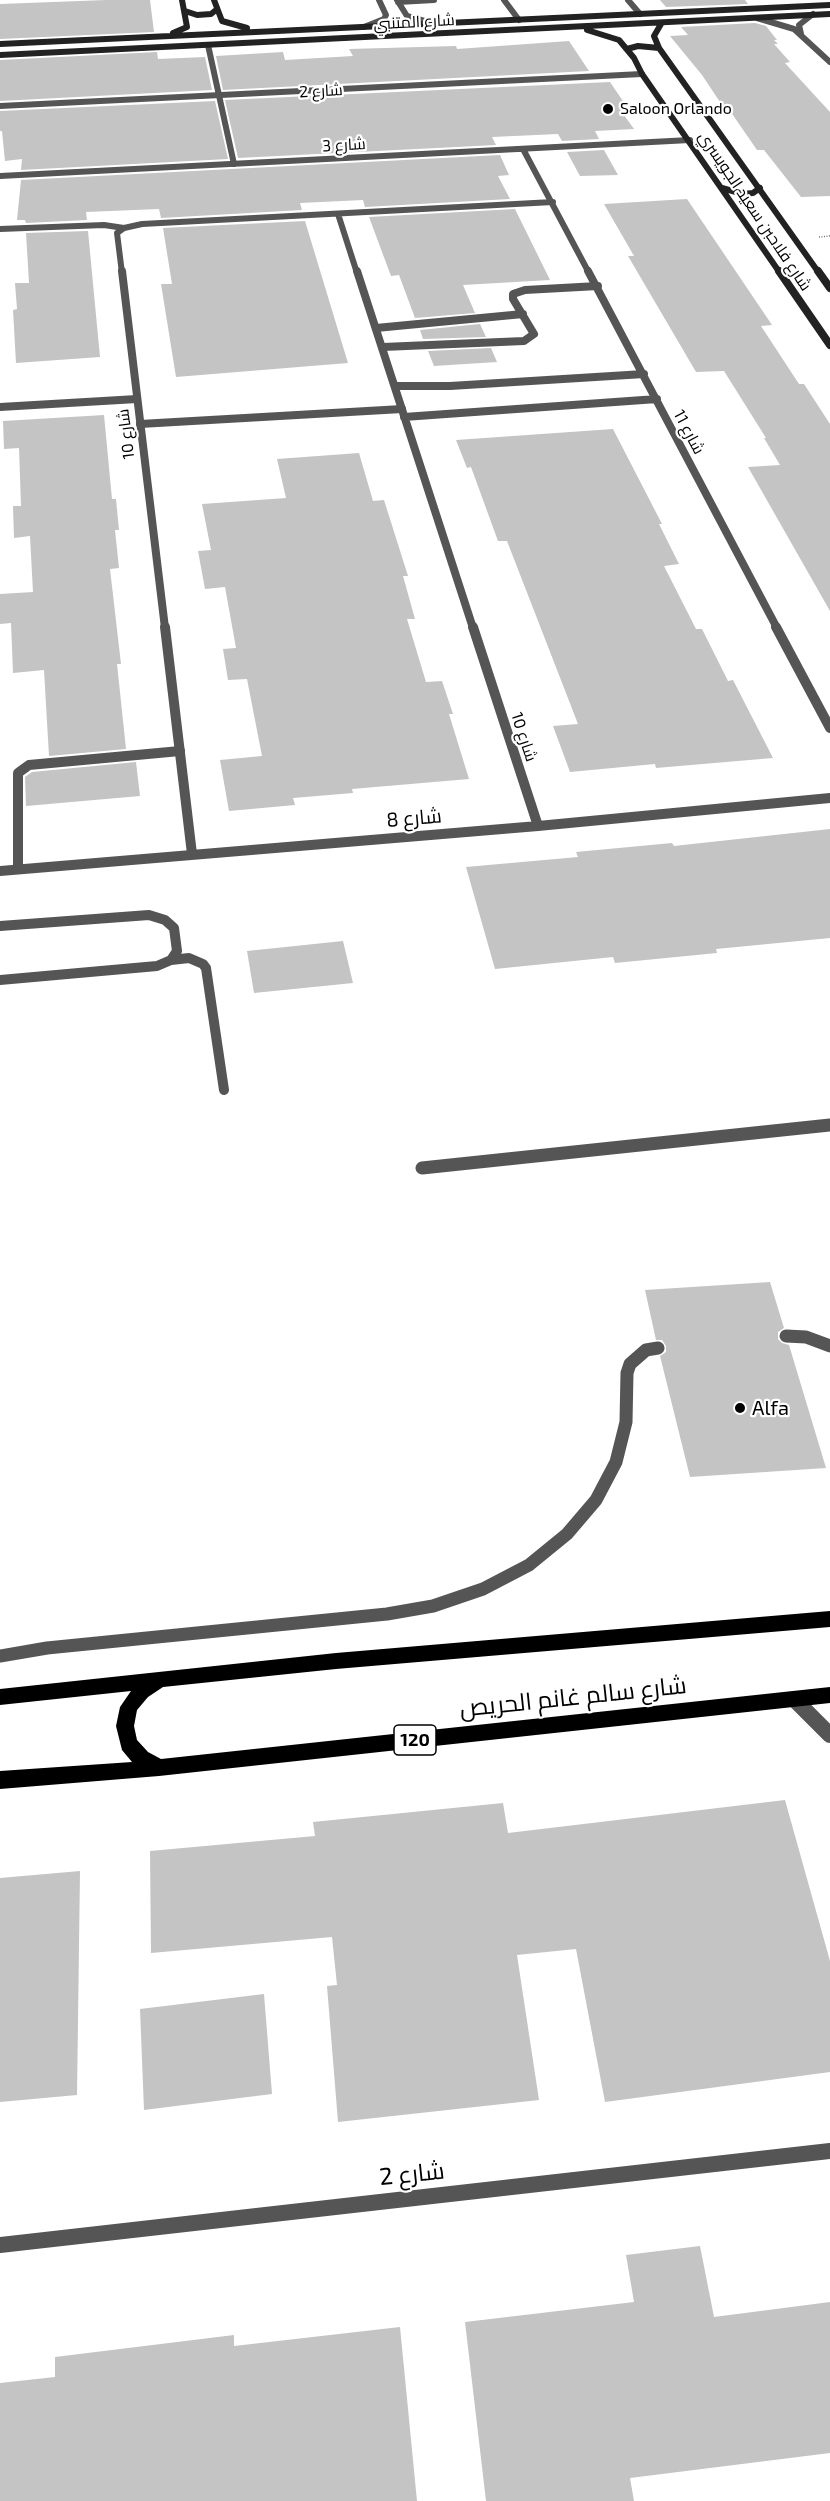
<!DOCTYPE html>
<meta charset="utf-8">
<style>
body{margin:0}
canvas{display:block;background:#fff}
</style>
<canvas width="830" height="2501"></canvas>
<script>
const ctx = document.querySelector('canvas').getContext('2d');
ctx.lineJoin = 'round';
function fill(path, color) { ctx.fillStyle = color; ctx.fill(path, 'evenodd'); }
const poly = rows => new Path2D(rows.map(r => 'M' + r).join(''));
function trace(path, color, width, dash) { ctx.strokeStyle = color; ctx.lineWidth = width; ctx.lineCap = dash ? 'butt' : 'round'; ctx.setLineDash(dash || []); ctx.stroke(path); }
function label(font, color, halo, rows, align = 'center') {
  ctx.font = font + ' "Exo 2",Cairo,sans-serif'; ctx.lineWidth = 4.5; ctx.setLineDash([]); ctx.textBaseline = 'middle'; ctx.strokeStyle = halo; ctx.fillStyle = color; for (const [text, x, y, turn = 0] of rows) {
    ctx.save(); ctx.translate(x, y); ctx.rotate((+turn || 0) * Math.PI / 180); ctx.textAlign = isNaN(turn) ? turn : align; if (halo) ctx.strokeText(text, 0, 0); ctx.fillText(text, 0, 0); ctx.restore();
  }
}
const building = poly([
 [106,0,150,0,154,32,0,39,0,4],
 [660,0,745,0,748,4,666,7],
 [755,23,766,26,777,40,774,40,778,44,774,44,790,62,785,63,830,112,830,196,801,197,764,150,757,150,726,105,722,105,702,75,670,36,688,35,681,27],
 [569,41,589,71,223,90,216,56,283,52,285,60,353,56,349,49,456,46,457,49],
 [157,52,158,59,205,57,212,90,0,101,0,60],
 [610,82,629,110,621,111,634,129,595,131,599,139,562,141,558,134,492,137,496,145,238,158,225,100],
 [215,101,228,159,21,170,22,159,5,161,2,131,0,131,0,111],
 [604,150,618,175,580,176,567,152],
 [500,155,509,175,498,176,510,199,365,207,363,200,300,203,302,210,161,218,159,209,86,212,87,220,26,223,25,220,17,220,21,180],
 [687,199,772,325,761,326,799,384,804,384,830,424,830,611,748,467,780,465,764,438,766,438,724,371,696,372,628,256,634,256,604,204],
 [515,209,550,280,463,285,475,313,415,318,399,275,391,276,369,217],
 [305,221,348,363,176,377,161,284,172,284,163,228],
 [88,231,100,357,16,363,13,310,17,309,15,283,29,283,26,233],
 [480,324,486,337,423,339,420,330],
 [491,348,497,362,434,366,428,351],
 [104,415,112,499,116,499,119,530,115,530,119,568,110,569,121,664,117,664,126,749,49,756,44,670,13,673,11,623,0,624,0,594,33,592,30,536,14,538,13,506,21,506,19,448,4,449,3,421],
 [613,429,662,524,659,524,679,564,664,566,696,629,702,629,728,681,733,680,773,758,656,768,655,764,570,772,553,726,578,724,507,541,498,541,471,467,467,468,456,440],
 [359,453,373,501,384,500,408,576,403,576,415,619,407,619,426,682,442,681,453,714,449,714,469,779,352,789,353,793,293,798,295,805,229,811,220,760,262,756,247,679,228,680,223,649,236,648,225,587,205,589,198,551,211,550,202,504,286,498,277,459],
 [136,762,140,796,26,806,25,777,32,772],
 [830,829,830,938,716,949,717,953,615,963,613,957,495,969,466,867,578,857,576,852,672,843,674,846],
 [343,941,353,983,254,993,247,951],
 [770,1282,784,1328,778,1332,778,1339,782,1343,789,1345,826,1468,690,1477,660,1356,666,1352,666,1346,662,1340,656,1340,645,1290],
 [785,1800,830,1961,830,2072,605,2102,576,1949,517,1955,539,2100,338,2122,327,1986,337,1985,332,1937,151,1953,150,1851,315,1836,313,1822,503,1803,508,1833],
 [80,1871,77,2095,0,2102,0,1878],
 [264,1994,272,2094,144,2110,140,2009],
 [700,2246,714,2317,830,2302,830,2453,630,2478,634,2501,486,2501,465,2322,634,2302,626,2255],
 [400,2327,417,2501,0,2501,0,2383,55,2377,55,2357,234,2335,234,2346]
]);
const path = poly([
 [819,237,830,236]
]);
const laneFar3 = poly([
 [397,0,407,16,435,24],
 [504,0,519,20],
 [398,2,434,0],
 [364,27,384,19,386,15,379,0],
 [208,45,234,164],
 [0,229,104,225,124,228]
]);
const laneFar2 = poly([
 [376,328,523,314],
 [383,347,524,341,534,334,513,299,513,294,525,290,598,286],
 [140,424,402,409]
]);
const laneFar1 = poly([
 [18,869,18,773,29,765,180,751],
 [0,926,149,915,165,920,174,928,177,951,171,960,157,966,0,980],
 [171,960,189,958,203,964,206,968,224,1090]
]);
const lane = poly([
 [422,1168,830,1125],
 [786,1336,806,1337,830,1346],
 [0,1656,47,1648,387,1614,433,1606,483,1589,529,1565,567,1534,596,1500,616,1462,626,1422,627,1373,630,1364,646,1350,658,1348]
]);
const streetFar4 = poly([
 [628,0,640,14],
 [757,18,794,29,830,62],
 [801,34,799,25,813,14],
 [0,106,642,74],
 [523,149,589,273],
 [0,176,690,140],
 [338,214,357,273],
 [122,273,117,233,124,228,142,224,553,202]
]);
const streetFar3 = poly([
 [122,271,165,628],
 [357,271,473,628],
 [588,271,777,628],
 [395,386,450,386,644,374],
 [0,407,137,399],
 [404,417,657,399]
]);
const streetFar2 = poly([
 [165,627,192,854],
 [473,627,538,826],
 [776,627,830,728],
 [0,871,538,826,830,798]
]);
const streetFar1 = poly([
 [793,1698,799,1704]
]);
const street = poly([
 [797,1702,830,1735],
 [0,2245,830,2151]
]);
const secondaryFar1 = poly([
 [214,0,222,21,247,28],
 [185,11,197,15,211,14,216,10],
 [661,24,654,36,659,48,819,273],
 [587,30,619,40,634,58,642,74,780,273],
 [173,33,187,27,182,0],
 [0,44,830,5],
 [627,49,638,46,659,48],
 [0,55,830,14],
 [722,188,743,194,753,193,760,188]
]);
const secondary = poly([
 [779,271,830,345],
 [818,271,830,288]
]);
const primary = poly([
 [830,1611,830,1627,336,1669,163,1687,148,1697,137,1710,134,1726,137,1740,148,1752,161,1759,830,1687,830,1703,159,1776,0,1789,0,1771,132,1762,122,1750,116,1726,120,1707,131,1691,0,1705,0,1689,336,1653,830,1611]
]);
const markers = [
 [608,109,6,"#000"],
 [740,1408,6,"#000"]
];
const farStreetnames = [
 ["شارع المتنبي",414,22,-3],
 ["شارع 2",321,91,-3],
 ["شارع 3",344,145,-3],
 ["شارع فلاحبن سعيد الجويسري",755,211,56],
 ["شارع 11",689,432,62],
 ["شارع 10",126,434,-97],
 ["شارع 10",524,737,72]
];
const farPoinames = [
 ["Saloon Orlando",620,109]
];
const shields = [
 [415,1740,42]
];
const shieldNames = [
 ["120",415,1740]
];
const streetNames = [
 ["شارع 8",414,818,-5]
];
const poiNames = [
 ["Alfa",752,1408]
];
const nearStreetnames = [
 ["شارع سالم غانم الحريص",573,1697,-6],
 ["شارع 2",412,2174,-6]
];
fill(building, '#c4c4c4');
trace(path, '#777', 1.5, [1, 1.5]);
trace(laneFar3, '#555', 6);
trace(laneFar2, '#555', 8);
trace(laneFar1, '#555', 10);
trace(lane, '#555', 13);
trace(streetFar4, '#555', 6);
trace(streetFar3, '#555', 8);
trace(streetFar2, '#555', 10);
trace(streetFar1, '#555', 13);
trace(street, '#555', 16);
trace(secondaryFar1, '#222', 6);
trace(secondary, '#222', 8);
fill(primary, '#000');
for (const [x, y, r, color] of markers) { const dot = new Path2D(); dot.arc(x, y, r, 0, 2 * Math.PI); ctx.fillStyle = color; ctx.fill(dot); trace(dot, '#fff', 2); }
label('16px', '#000', '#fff', farStreetnames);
label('16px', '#000', '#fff', farPoinames, 'left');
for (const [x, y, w] of shields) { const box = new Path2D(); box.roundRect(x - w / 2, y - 15, w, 30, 4.5); ctx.fillStyle = '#fff'; ctx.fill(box); trace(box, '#000', 1.5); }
label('bold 18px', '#000', null, shieldNames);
label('20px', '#000', '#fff', streetNames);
label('20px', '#000', '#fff', poiNames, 'left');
label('24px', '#000', '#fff', nearStreetnames);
</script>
